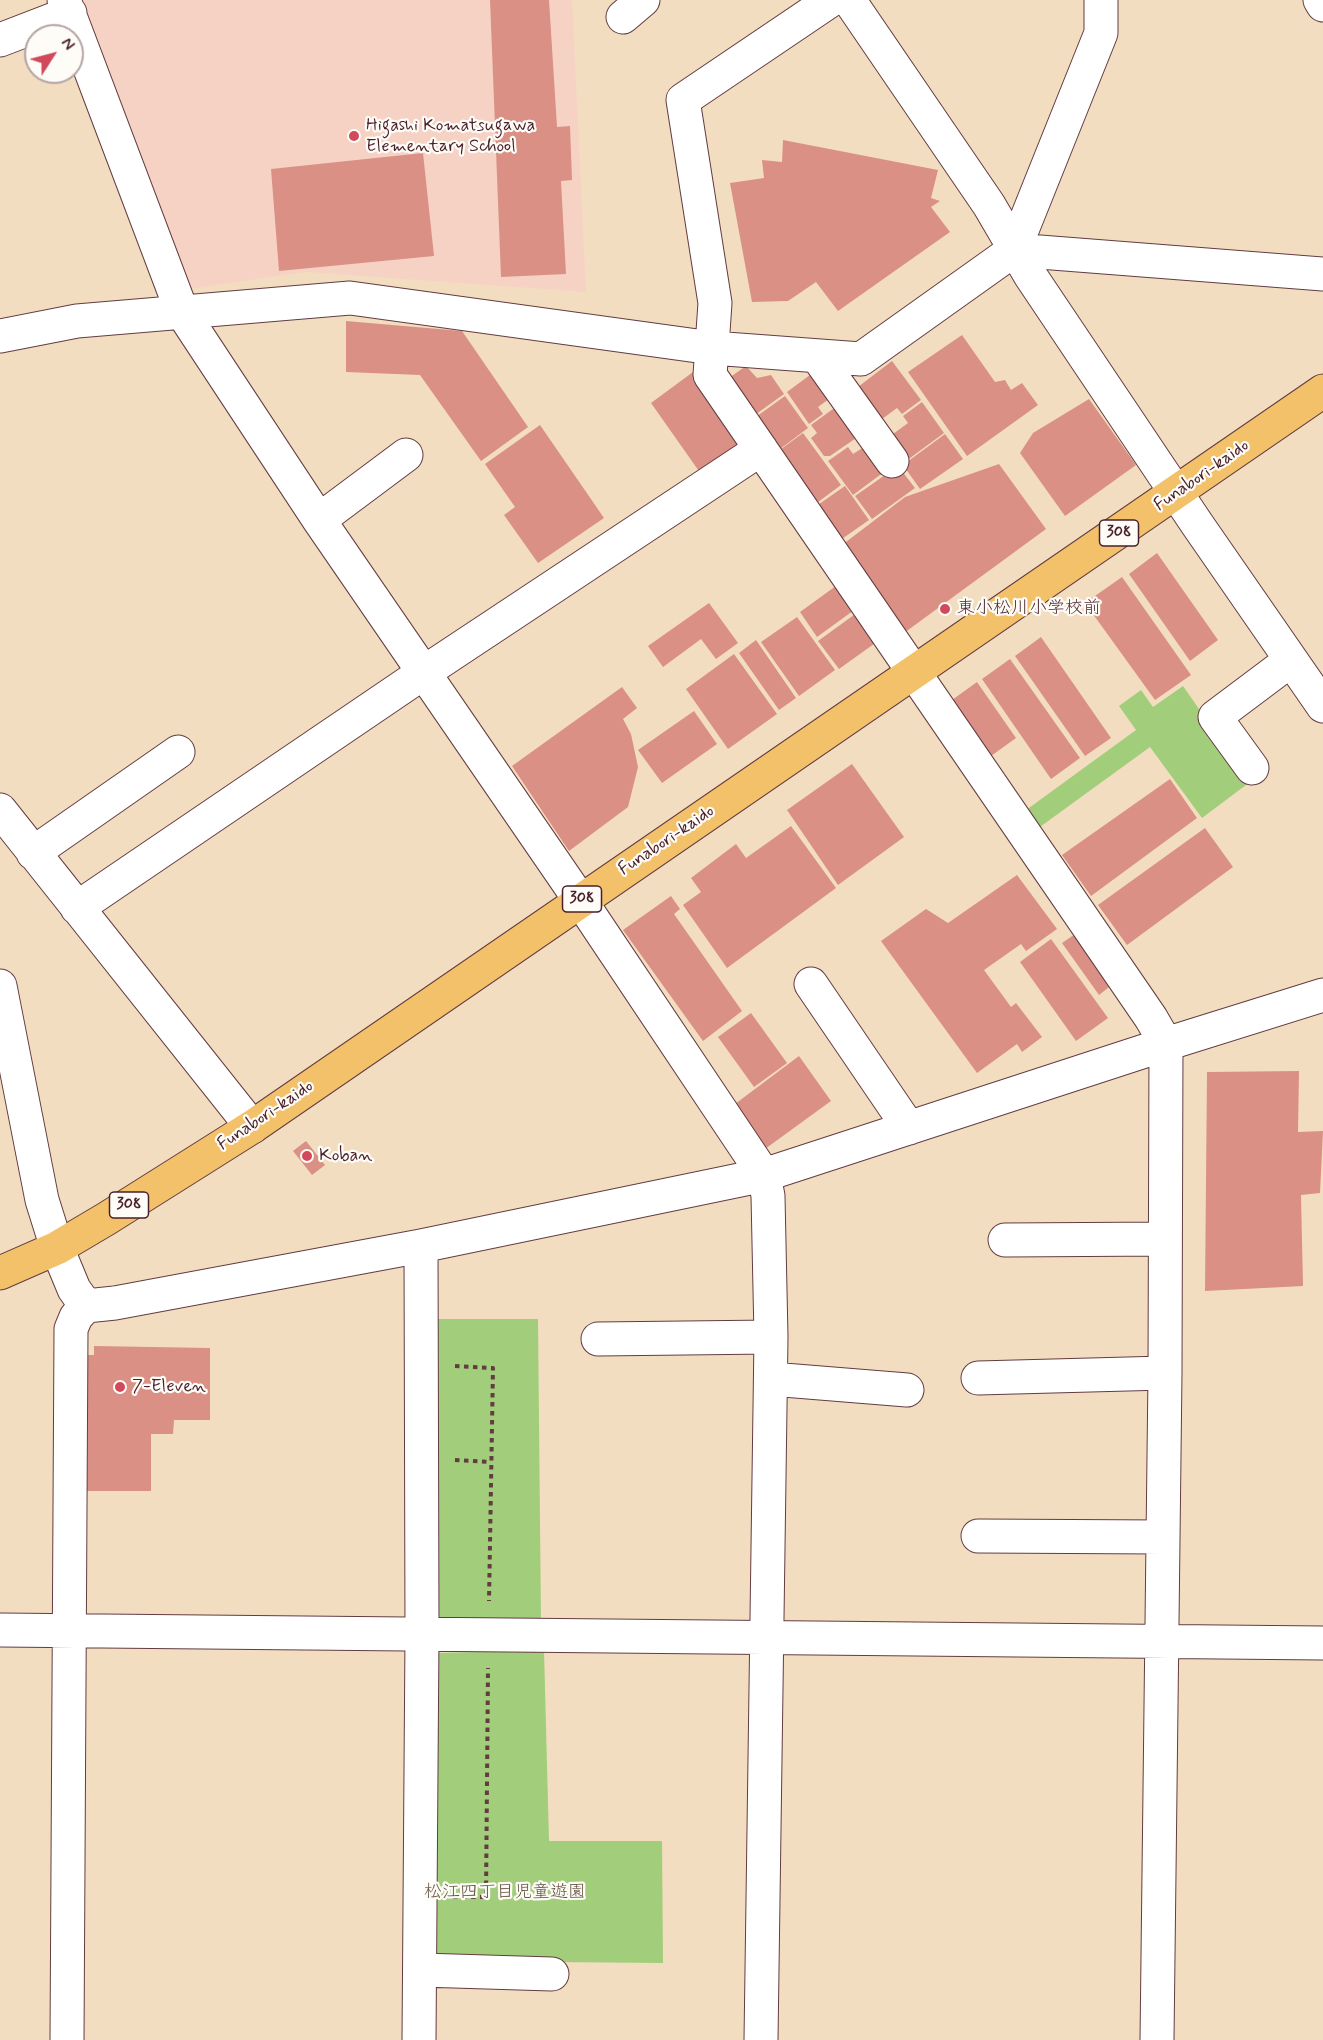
<!DOCTYPE html>
<meta charset="utf-8">
<style>
body{margin:0}
#map{position:relative;width:1323px;height:2040px;overflow:hidden;background:#f3ddc0;font-family:Mynerve,sans-serif}
canvas{display:block}
.north{position:absolute;left:24px;top:24px;width:60px;height:60px;box-sizing:border-box;background:#fdfcf7;border:2px solid #b5a4a5;border-radius:50%;rotate:54deg;font-size:16px;font-weight:700;line-height:24px;text-align:center;color:#4a1f2b}
.north::after{content:'';display:block;margin:auto;width:21px;height:27px;background:#d1495b;clip-path:polygon(50% 0,100% 100%,50% 72%,0 100%)}
</style>
<div id="map">
<canvas width="1323" height="2040"></canvas>
<div class="north">N</div>
</div>
<script>
const ctx = document.querySelector('canvas').getContext('2d');
ctx.lineJoin = 'round';
function fill(path, color) { ctx.fillStyle = color; ctx.fill(path, 'evenodd'); }
const poly = rows => new Path2D(rows.map(r => 'M' + r).join(''));
function trace(path, color, width, dash) { ctx.strokeStyle = color; ctx.lineWidth = width; ctx.lineCap = dash ? 'butt' : 'round'; ctx.setLineDash(dash || []); ctx.stroke(path); }
function label(font, color, halo, rows, align = 'center') {
  ctx.font = font + ' Mynerve,"Klee One",sans-serif'; ctx.lineWidth = 4.5; ctx.setLineDash([]); ctx.textBaseline = 'middle'; ctx.strokeStyle = halo; ctx.fillStyle = color; for (const [text, x, y, turn = 0] of rows) {
    ctx.save(); ctx.translate(x, y); ctx.rotate((+turn || 0) * Math.PI / 180); ctx.textAlign = isNaN(turn) ? turn : align; if (halo) ctx.strokeText(text, 0, 0); ctx.fillText(text, 0, 0); ctx.restore();
  }
}
const built = poly([
 [78,0,572,0,586,292,306,272,188,289]
]);
const green = poly([
 [1183,686,1250,782,1202,818,1150,747,1033,832,1022,813,1136,730,1119,706,1141,690,1153,707],
 [437,1319,538,1319,541,1622,435,1624],
 [544,1650,549,1841,662,1841,663,1963,436,1961,438,1653]
]);
const building = poly([
 [490,0,549,0,557,127,570,126,572,180,561,181,566,274,501,277],
 [783,140,938,170,931,198,940,201,931,207,950,232,838,311,816,282,788,301,752,302,730,183,764,178,762,160,782,162],
 [423,153,434,256,279,271,271,169],
 [346,321,462,331,528,427,481,461,420,375,346,372],
 [962,335,995,382,1005,380,1011,390,1022,383,1038,405,967,456,908,372],
 [892,361,921,400,902,414,897,408,878,422,854,390],
 [746,366,757,378,771,375,784,394,752,417,726,380],
 [818,369,836,394,818,407,823,414,809,424,787,392],
 [693,372,743,443,701,474,651,403],
 [785,396,808,428,776,452,753,419],
 [1089,399,1136,465,1065,516,1020,453,1033,433],
 [922,402,944,433,906,461,889,437,908,423,903,416],
 [837,406,859,436,830,456,824,456,811,438,817,433,811,425],
 [540,425,604,518,538,563,504,515,515,507,485,464],
 [803,433,841,485,814,505,777,452],
 [945,434,963,459,920,489,903,465],
 [848,447,853,454,864,447,888,469,853,495,828,461],
 [999,464,1046,529,904,633,842,545,905,497],
 [898,466,915,488,872,519,855,496],
 [845,486,869,520,839,541,815,507],
 [1157,553,1218,640,1190,661,1129,574],
 [1122,577,1191,675,1155,700,1085,603],
 [840,583,857,608,817,637,800,612],
 [709,603,738,643,716,659,701,639,663,667,648,646],
 [858,612,878,641,839,669,818,641],
 [797,617,835,670,799,696,761,642],
 [1041,637,1111,738,1085,756,1015,656],
 [756,640,796,698,779,710,739,653],
 [734,654,777,714,728,749,686,689],
 [1010,659,1080,758,1051,779,982,679],
 [977,682,1016,738,991,756,952,700],
 [622,687,637,708,623,719,631,734,638,767,628,807,569,851,512,766],
 [694,711,717,744,662,783,638,750],
 [852,764,904,837,838,885,787,810],
 [1170,779,1197,818,1091,896,1062,855],
 [791,826,836,888,727,968,683,905,701,892,691,878,736,844,746,858],
 [1205,828,1233,867,1127,945,1098,905],
 [1017,875,1057,929,1026,951,1021,944,984,970,1011,1007,1016,1003,1042,1037,1022,1052,1017,1044,977,1073,881,941,926,909,948,923],
 [671,896,680,909,674,914,742,1011,703,1041,623,930],
 [1081,930,1118,980,1099,995,1062,943],
 [1051,939,1108,1018,1076,1041,1020,962],
 [751,1013,787,1063,754,1087,718,1037],
 [799,1056,831,1101,765,1149,735,1104],
 [1299,1071,1298,1132,1323,1131,1320,1193,1301,1195,1303,1286,1205,1291,1207,1072],
 [306,1141,325,1165,312,1175,293,1151],
 [94,1346,210,1348,210,1420,174,1420,173,1434,151,1434,151,1491,87,1491,88,1355,94,1355]
]);
const path = poly([
 [455,1366,493,1368,489,1601],
 [455,1460,491,1462],
 [453,1897,486,1897,488,1668]
]);
const minor = poly([
 [64,0,182,312,319,520,580,900,764,1175,768,1196,771,1337,761,2040],
 [831,0,683,100,715,303,710,375,1151,1018,1166,1044,1165,1373,1157,2040],
 [849,0,989,205,1030,275,1197,524,1323,706],
 [1320,0,1323,5],
 [623,17,643,0],
 [0,40,70,13],
 [1014,250,1101,33,1101,0],
 [0,336,77,321,350,298,712,348,861,359,1014,250,1323,274],
 [817,356,892,461],
 [319,520,406,455],
 [1252,768,1215,717,1291,660],
 [0,810,252,1127],
 [33,853,178,752],
 [77,908,423,673,761,449],
 [811,984,909,1128],
 [0,986,42,1200,57,1248,74,1289,86,1306,76,1317,71,1329,67,2040],
 [1005,1240,1165,1239],
 [86,1306,115,1303,421,1246,764,1175,1166,1044,1323,995],
 [598,1339,771,1337],
 [978,1378,1165,1373],
 [771,1379,907,1390],
 [978,1536,1163,1537],
 [0,1630,1323,1643],
 [421,1970,552,1974],
 [419,2040,422,1635,421,1246]
]);
const major = poly([
 [0,1273,57,1248,106,1219,252,1127,1323,391]
]);
const markers = [
 [354,136,6,"#d1495b"],
 [945,609,6,"#d1495b"],
 [307,1156,6,"#d1495b"],
 [120,1387,6,"#d1495b"]
];
const shields = [
 [1119,533,39],
 [582,899,39],
 [129,1205,39]
];
const shieldNames = [
 ["308",1119,533],
 ["308",582,899],
 ["308",129,1205]
];
const poiNames = [
 ["Higashi Komatsugawa",366,126],
 ["Elementary School",366,147],
 ["東小松川小学校前",957,609],
 ["Koban",319,1156],
 ["7-Eleven",132,1387]
];
const streetNames = [
 ["Funabori-kaido",1202,476,-35],
 ["Funabori-kaido",667,841,-34],
 ["Funabori-kaido",266,1116,-34]
];
const parkNames = [
 ["松江四丁目児童遊園",505,1893]
];
fill(built, '#f6d2c4');
fill(green, '#a2ce7b');
fill(building, '#da9085');
trace(minor, '#633c41', 35);
trace(major, '#633c41', 35);
trace(path, '#633c41', 4, [4.5, 4.5]);
trace(minor, '#fff', 33);
trace(major, '#f4c16b', 33);
for (const [x, y, r, color] of markers) { const dot = new Path2D(); dot.arc(x, y, r, 0, 2 * Math.PI); ctx.fillStyle = color; ctx.fill(dot); trace(dot, '#fdfcf7', 2); }
for (const [x, y, w] of shields) { const box = new Path2D(); box.roundRect(x - w / 2, y - 13, w, 26, 4.5); ctx.fillStyle = '#fdfcf7'; ctx.fill(box); trace(box, '#4a1f2b', 1.5); }
label('bold 16px', '#4a1f2b', null, shieldNames);
label('18px', '#4a1f2b', '#fdfcf7', poiNames, 'left');
label('18px', '#4a1f2b', '#fdfcf7', streetNames);
label('18px', '#645443', '#fdfcf7', parkNames);
</script>
